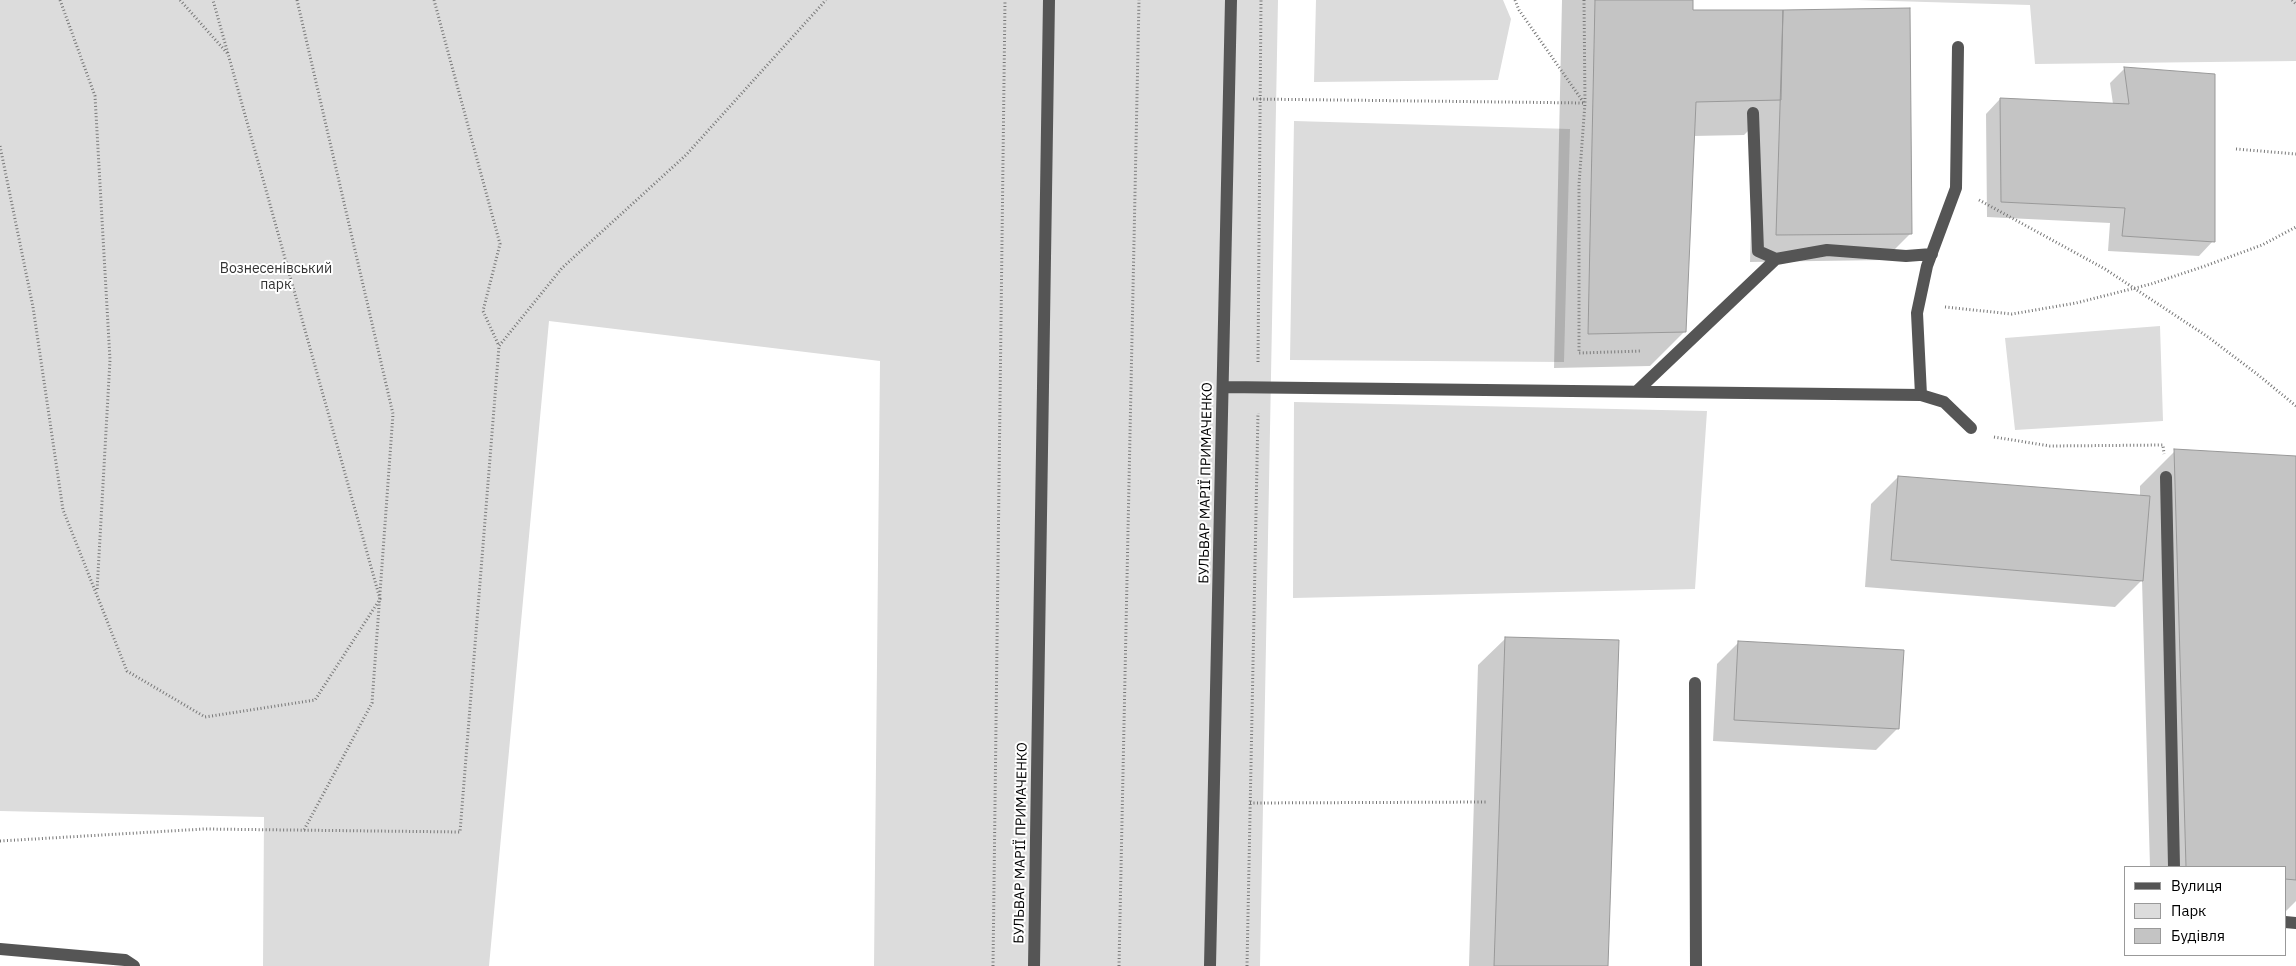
<!DOCTYPE html>
<meta charset="utf-8">
<style>
body{margin:0}
#map{position:relative;width:2296px;height:966px;overflow:hidden;background:#fff;font-family:"IBM Plex Sans",sans-serif}
canvas{display:block}
.legend{position:absolute;left:2124px;top:866px;width:162px;height:90px;box-sizing:border-box;background:#fff;border:1px solid #999;margin:0;padding:6px 9px;list-style:none;font-size:15px;color:#000}
.legend li{display:flex;align-items:center;gap:10px;height:25px}
.legend b{width:25px;border:1px solid #999}
</style>
<div id="map">
<canvas width="2296" height="966"></canvas>
<ul class="legend">
<li><b style="height:6px;background:#555"></b>Вулиця</li>
<li><b style="height:14px;background:#dcdcdc"></b>Парк</li>
<li><b style="height:14px;background:#c4c4c4"></b>Будівля</li>
</ul>
</div>
<script>
const ctx = document.querySelector('canvas').getContext('2d');
ctx.lineJoin = 'round';
function fill(path, color) { ctx.fillStyle = color; ctx.fill(path, 'evenodd'); }
const poly = rows => new Path2D(rows.map(r => 'M' + r).join(''));
function trace(path, color, width, dash) { ctx.strokeStyle = color; ctx.lineWidth = width; ctx.lineCap = dash ? 'butt' : 'round'; ctx.setLineDash(dash || []); ctx.stroke(path); }
function label(font, color, halo, rows, align = 'center') {
  ctx.font = font + ' "IBM Plex Sans",sans-serif'; ctx.lineWidth = 4; ctx.setLineDash([]); ctx.textBaseline = 'middle'; ctx.strokeStyle = halo; ctx.fillStyle = color; for (const [text, x, y, turn = 0] of rows) {
    ctx.save(); ctx.translate(x, y); ctx.rotate((+turn || 0) * Math.PI / 180); ctx.textAlign = isNaN(turn) ? turn : align; if (halo) ctx.strokeText(text, 0, 0); ctx.fillText(text, 0, 0); ctx.restore();
  }
}
const green = poly([
 [0,0,1278,0,1260,966,874,966,880,361,549,321,489,966,263,966,264,817,0,811],
 [1316,0,1503,0,1511,19,1498,80,1314,82],
 [1857,0,2296,0,2296,61,2035,64,2030,5],
 [1294,121,1570,129,1564,362,1290,360],
 [2160,326,2163,421,2015,430,2005,338],
 [1294,402,1707,411,1695,589,1293,598]
]);
const shadow = poly([
 [1562,0,1692,0,1692,12,1783,12,1911,233,1884,260,1750,262,1754,125,1744,135,1693,136,1685,331,1650,366,1554,368],
 [2125,68,2213,241,2199,256,2108,251,2110,223,1987,217,1986,114,2000,99,2113,104,2110,83],
 [2175,451,2296,458,2296,901,2285,912,2285,867,2150,867,2142,580,2115,607,1865,587,1871,504,1898,477,2140,496,2140,486],
 [1506,638,1606,966,1469,966,1478,665],
 [1739,642,1898,728,1876,750,1713,741,1717,664]
]);
const building = poly([
 [1595,0,1693,0,1693,10,1783,10,1781,100,1696,102,1686,332,1588,334,1595,0],
 [1910,8,1912,234,1776,235,1783,10,1910,8],
 [2124,67,2215,74,2215,242,2122,236,2125,208,2001,202,2000,98,2129,104,2124,67],
 [2174,449,2296,456,2296,880,2285,879,2285,867,2186,867,2174,449],
 [1898,476,2150,496,2143,581,1891,560,1898,476],
 [1505,637,1619,640,1608,966,1494,966,1505,637],
 [1738,641,1904,650,1899,729,1734,720,1738,641]
]);
const path = poly([
 [60,0,95,96,110,360,97,591],
 [180,0,228,54],
 [297,0,393,414,372,703,304,830],
 [434,0,500,244,483,311,499,346],
 [1515,0,1519,10,1584,103],
 [1584,0,1585,103,1579,184,1579,353,1642,351],
 [2292,0,2296,4],
 [1253,99,1585,103],
 [0,146,33,307,63,510,127,671,205,717,315,700,380,599,213,0],
 [2236,149,2296,154],
 [1979,200,2105,269,2208,337,2257,374,2296,406],
 [1945,307,2012,314,2076,303,2151,284,2205,266,2262,245,2296,227],
 [1258,362,1261,0],
 [1994,437,2050,446,2163,445,2164,454],
 [1250,803,1487,802],
 [0,841,204,829,460,832,499,346,562,268,686,155,826,0],
 [993,966,1005,0],
 [1119,966,1139,0],
 [1247,966,1258,413]
]);
const minor = poly([
 [1753,113,1758,251,1776,259],
 [1223,387,1921,395,1944,402,1971,428],
 [1637,391,1776,259,1827,250,1906,256,1932,254],
 [1921,395,1917,313,1927,266,1956,188,1958,47],
 [2166,477,2174,867],
 [1695,683,1696,966],
 [2285,922,2296,923],
 [0,949,125,960,134,966],
 [1034,966,1049,0],
 [1210,966,1231,0]
]);
const parkNames = [
 ["Вознесенівський",276,269],
 ["парк",276,285]
];
const streetNames = [
 ["БУЛЬВАР МАРІЇ ПРИМАЧЕНКО",1206,483,-89],
 ["БУЛЬВАР МАРІЇ ПРИМАЧЕНКО",1021,843,-89]
];
fill(green, '#dcdcdc');
fill(shadow, '#0003');
fill(building, '#c4c4c4');
trace(building, '#999', 1);
trace(path, '#777', 3, [1, 2.5]);
trace(minor, '#555', 12);
label('14px', '#333', '#fff', parkNames);
label('14px', '#000', '#fff', streetNames);
</script>
